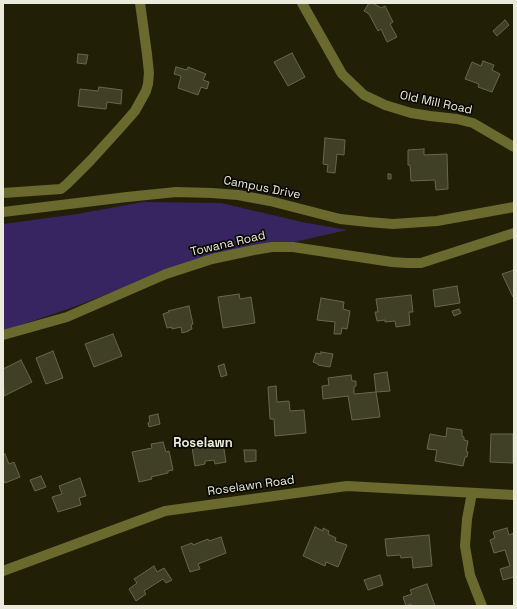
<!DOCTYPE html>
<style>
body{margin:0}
#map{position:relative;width:517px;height:609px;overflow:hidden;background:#212007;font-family:"Space Grotesk",sans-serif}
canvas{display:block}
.frame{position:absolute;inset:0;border:4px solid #ebebdc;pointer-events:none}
</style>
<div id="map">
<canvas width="517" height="609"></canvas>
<div class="frame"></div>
</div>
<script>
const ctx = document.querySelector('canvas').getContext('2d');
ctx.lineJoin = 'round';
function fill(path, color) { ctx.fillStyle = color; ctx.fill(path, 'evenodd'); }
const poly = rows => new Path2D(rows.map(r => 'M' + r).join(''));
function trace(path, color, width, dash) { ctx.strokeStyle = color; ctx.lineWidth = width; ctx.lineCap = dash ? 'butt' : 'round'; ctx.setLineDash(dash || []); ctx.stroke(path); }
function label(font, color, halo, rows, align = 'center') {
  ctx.font = font + ' "Space Grotesk",sans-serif'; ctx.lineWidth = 3.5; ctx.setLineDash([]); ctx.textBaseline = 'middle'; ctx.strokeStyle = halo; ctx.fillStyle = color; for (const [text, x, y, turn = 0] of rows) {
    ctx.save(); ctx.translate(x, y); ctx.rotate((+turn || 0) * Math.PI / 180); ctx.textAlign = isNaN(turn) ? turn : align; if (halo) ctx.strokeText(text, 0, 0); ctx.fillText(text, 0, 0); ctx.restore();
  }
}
const green = poly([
 [143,202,221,203,302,222,347,230,170,270,71,308,3,331,3,224,77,214]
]);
const building = poly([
 [369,3,373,3,381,8,385,6,393,22,390,24,397,37,387,42,381,29,378,31,369,14,364,11,369,3],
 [505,20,509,25,497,36,493,31,505,20],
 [292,53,305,77,288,86,274,62,292,53],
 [78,54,88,55,86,64,77,63,78,54],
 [483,61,494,65,492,70,500,74,492,92,478,87,479,84,465,79,472,62,481,66,483,61],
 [176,67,187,70,188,67,206,74,203,80,209,82,207,89,201,87,198,95,178,88,181,76,174,74,176,67],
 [99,87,122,90,121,104,107,102,106,109,78,106,80,89,98,91,99,87],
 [325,138,345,140,344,155,337,154,335,173,327,172,328,165,323,164,325,138],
 [424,149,424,155,447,154,448,189,436,190,435,180,411,181,410,165,408,165,408,150,424,149],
 [388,174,391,174,391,179,388,179,388,174],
 [514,270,514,297,513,297,502,274,514,270],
 [457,286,460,303,435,307,433,290,457,286],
 [239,294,240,299,251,297,255,323,223,328,218,297,239,294],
 [411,295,413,312,409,312,410,325,396,327,395,321,385,322,385,320,377,321,375,312,378,312,376,299,411,295],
 [321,298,344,302,343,309,350,311,347,329,342,328,341,334,334,334,335,322,317,320,321,298],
 [189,306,193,324,191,325,192,329,189,330,189,331,182,333,181,327,172,329,172,327,167,328,163,314,169,312,168,311,189,306],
 [459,309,461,313,454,316,452,311,459,309],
 [113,334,122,356,94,367,85,344,113,334],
 [53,351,63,378,46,384,36,358,53,351],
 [321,352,333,354,330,367,318,365,318,364,313,362,316,353,321,354,321,352],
 [21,360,32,382,4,396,3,369,21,360],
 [224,364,227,375,221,377,218,366,224,364],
 [387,372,390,391,376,392,374,374,387,372],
 [351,375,352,381,356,381,356,386,354,387,354,394,376,392,380,417,352,420,348,396,323,399,322,386,329,385,328,378,351,375],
 [276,386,277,402,289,401,290,411,304,410,306,433,275,436,274,419,270,419,268,387,276,386],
 [158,414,160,424,149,427,148,423,150,422,149,416,158,414],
 [447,428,462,430,462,436,464,437,464,440,468,441,466,451,468,452,467,457,465,457,463,466,435,461,437,450,427,449,430,434,446,437,447,428],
 [491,434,513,434,513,463,490,462,491,434],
 [163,442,166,452,169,451,173,470,168,471,168,473,151,477,152,479,139,482,132,452,152,448,151,444,163,442],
 [223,443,226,462,215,464,214,460,205,461,205,464,195,466,192,447,223,443],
 [244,450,256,450,256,461,245,462,244,450],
 [5,454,9,464,14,462,20,477,5,483,4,481,3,481,3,455,5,454],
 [41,476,46,487,35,491,30,480,41,476],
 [80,478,86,496,79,498,81,505,58,512,52,497,62,494,59,486,80,478],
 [315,527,323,531,323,528,329,531,328,534,336,538,335,541,347,545,338,567,326,562,325,566,303,556,315,527],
 [507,528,509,535,514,533,514,577,503,580,500,569,510,566,505,550,494,553,490,540,495,538,493,532,507,528],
 [429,535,432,566,413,568,412,557,401,558,400,555,387,556,385,539,429,535],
 [221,537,226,553,198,564,200,569,190,572,181,547,192,543,193,545,208,539,209,541,221,537],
 [154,566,157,572,164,568,172,580,166,583,163,579,144,591,146,594,136,601,129,589,137,583,134,579,154,566],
 [380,575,383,585,368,590,364,580,380,575],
 [427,584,435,606,412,606,411,604,406,606,403,597,412,594,410,590,427,584]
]);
const minor = poly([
 [302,3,342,74,364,95,385,105,411,113,430,116,457,119,473,123,514,147],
 [3,193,61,189,67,184,91,160,121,127,135,111,146,91,148,84,149,73,147,54,140,3],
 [3,212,127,197,176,192,212,193,238,195,270,201,340,219,368,222,393,224,437,221,514,207],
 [3,335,67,317,166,274,212,259,254,250,272,247,293,247,392,262,407,263,421,263,514,233],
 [472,493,467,519,465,546,470,575,482,606],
 [3,571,165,511,347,486,514,495]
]);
const streetNames = [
 ["Old Mill Road",436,103,12],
 ["Campus Drive",262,188,11],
 ["Towana Road",228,244,-13],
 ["Roselawn Road",251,486,-8]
];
const neighbourhoodNames = [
 ["Roselawn",203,443]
];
fill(green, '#362561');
fill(building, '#404027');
trace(building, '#67674c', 1);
trace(minor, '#6a692e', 10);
label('12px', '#ebebdc', '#0a0902', streetNames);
label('bold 13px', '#ebebdc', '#0a0902', neighbourhoodNames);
</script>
